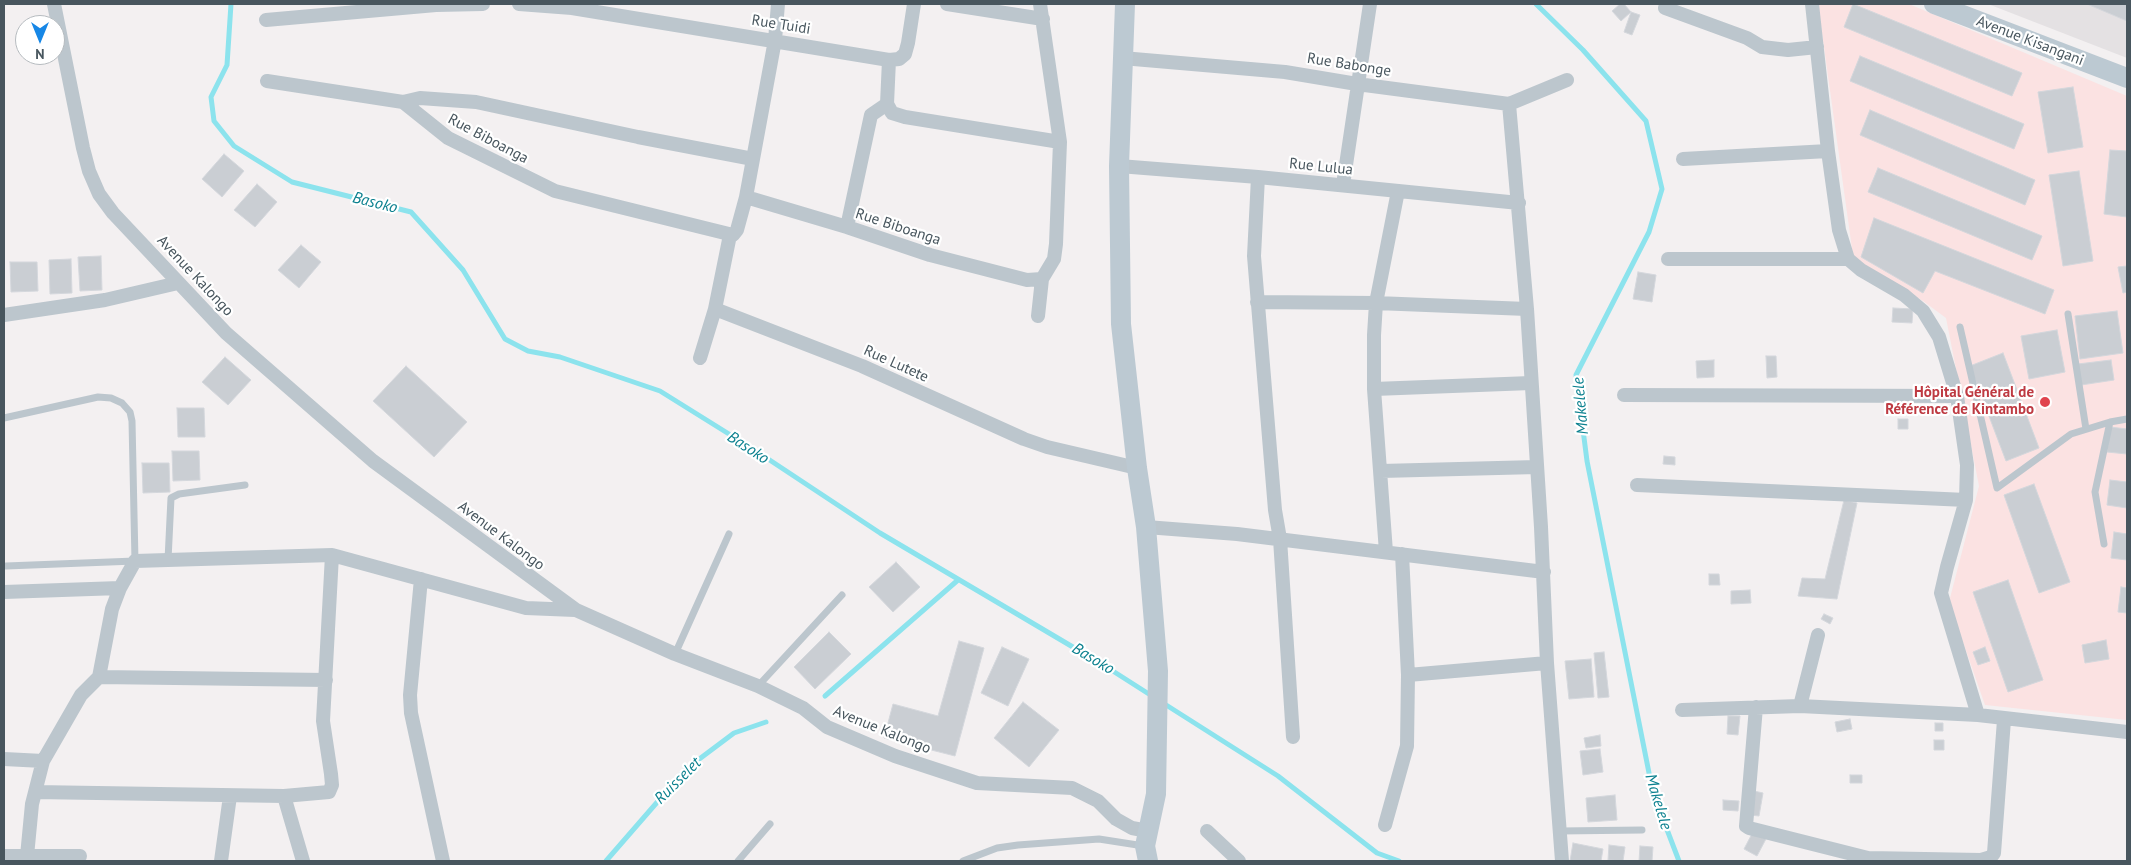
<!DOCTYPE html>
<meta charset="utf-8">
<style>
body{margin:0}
#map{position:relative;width:2131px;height:865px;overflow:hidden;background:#f3f0f1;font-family:"PT Sans",sans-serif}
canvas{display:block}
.frame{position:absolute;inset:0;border:5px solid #48565e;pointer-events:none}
.north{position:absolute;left:15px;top:15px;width:50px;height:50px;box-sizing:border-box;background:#fff;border:1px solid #b6bbbf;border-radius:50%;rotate:180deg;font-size:14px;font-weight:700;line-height:20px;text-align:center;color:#48565e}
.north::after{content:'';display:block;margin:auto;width:18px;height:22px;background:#1787e6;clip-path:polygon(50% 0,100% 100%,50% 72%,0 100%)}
</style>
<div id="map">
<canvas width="2131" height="865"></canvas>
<div class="frame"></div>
<div class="north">N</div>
</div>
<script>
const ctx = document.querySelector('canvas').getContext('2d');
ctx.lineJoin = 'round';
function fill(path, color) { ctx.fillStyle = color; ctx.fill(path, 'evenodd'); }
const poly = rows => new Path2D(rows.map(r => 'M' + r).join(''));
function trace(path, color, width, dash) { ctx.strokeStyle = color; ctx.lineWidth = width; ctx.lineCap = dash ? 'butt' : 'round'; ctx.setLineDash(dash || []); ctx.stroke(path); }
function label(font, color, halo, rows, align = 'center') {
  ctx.font = font + ' "PT Sans",sans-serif'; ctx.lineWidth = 4.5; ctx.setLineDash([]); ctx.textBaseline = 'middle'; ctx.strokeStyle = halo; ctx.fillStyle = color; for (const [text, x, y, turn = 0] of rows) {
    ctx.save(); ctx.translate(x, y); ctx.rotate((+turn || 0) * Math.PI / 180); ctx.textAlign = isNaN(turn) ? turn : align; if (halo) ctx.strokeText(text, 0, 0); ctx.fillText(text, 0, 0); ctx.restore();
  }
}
const education = poly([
 [1988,4,2127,4,2127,58]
]);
const medical = poly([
 [1818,4,1909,4,2127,96,2127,720,1985,705,1949,602,1979,486,1946,318,1923,301,1854,263]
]);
const stream = poly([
 [231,4,227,65,211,97,214,121,234,146,292,182,411,212,463,270,505,339,528,351,560,357,660,391,753,449,880,533,1105,666,1152,696],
 [1536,4,1583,50,1646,121,1662,189,1649,232,1576,375,1587,461,1653,793,1679,861],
 [825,696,958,580],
 [1163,703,1278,776,1377,853,1399,861],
 [606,861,686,769,734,733,766,722]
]);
const building = poly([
 [1620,4,1624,4,1631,12,1621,21,1612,11,1620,4],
 [1853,4,2022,73,2012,96,1844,27,1853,4],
 [2087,4,2127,4,2127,21,2087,4],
 [1631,12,1640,15,1632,35,1624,32,1631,12],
 [1860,56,2024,124,2014,149,1850,81,1860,56],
 [2073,87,2083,147,2048,153,2038,92,2073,87],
 [1870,110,2035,180,2025,205,1860,135,1870,110],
 [2110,150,2127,151,2127,217,2104,214,2110,150],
 [224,154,244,171,222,197,202,179,224,154],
 [1878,168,2042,236,2032,260,1868,192,1878,168],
 [2079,171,2093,261,2063,266,2049,175,2079,171],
 [257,184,277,202,255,227,234,210,257,184],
 [1874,218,2054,290,2045,314,1935,271,1923,293,1861,257,1874,218],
 [301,245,321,262,299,288,278,270,301,245],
 [101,256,102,290,80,291,78,257,101,256],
 [71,259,72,293,50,294,49,260,71,259],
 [10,262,37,262,38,291,11,292,10,262],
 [2127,266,2127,292,2123,293,2118,267,2127,266],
 [1638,272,1656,275,1652,302,1633,299,1638,272],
 [1893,308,1913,309,1912,323,1892,322,1893,308],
 [2117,311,2123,353,2080,359,2075,316,2117,311],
 [2057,330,2065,372,2029,379,2021,336,2057,330],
 [2003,353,2039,448,2006,461,1970,366,2003,353],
 [1766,356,1776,356,1777,377,1767,378,1766,356],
 [225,357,251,380,228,405,202,382,225,357],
 [1714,360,1714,377,1697,378,1696,361,1714,360],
 [2111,360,2114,380,2081,385,2078,364,2111,360],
 [406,366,467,422,434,457,373,401,406,366],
 [177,408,204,408,205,437,178,437,177,408],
 [1898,419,1908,419,1908,429,1898,429,1898,419],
 [2110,427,2127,429,2127,454,2107,452,2110,427],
 [172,451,199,451,200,480,173,481,172,451],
 [1664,456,1675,457,1675,465,1663,464,1664,456],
 [142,463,169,463,170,492,143,493,142,463],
 [2110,480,2127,482,2127,508,2107,505,2110,480],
 [2034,484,2070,582,2039,593,2004,495,2034,484],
 [1844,500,1857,503,1837,599,1798,596,1802,578,1825,579,1844,500],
 [2114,532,2127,534,2127,560,2111,558,2114,532],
 [896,562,920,587,893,612,869,587,896,562],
 [1709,574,1719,574,1720,585,1709,585,1709,574],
 [2008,580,2043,680,2008,692,1973,592,2008,580],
 [2121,587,2127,588,2127,613,2118,612,2121,587],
 [1750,590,1751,603,1731,604,1731,591,1750,590],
 [1824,614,1833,618,1830,624,1821,619,1824,614],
 [829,632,851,654,815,689,794,667,829,632],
 [2106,640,2109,659,2085,663,2082,645,2106,640],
 [959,641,984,648,955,756,884,738,893,704,938,716,959,641],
 [1002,647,1029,659,1008,706,981,693,1002,647],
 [1985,647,1990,661,1978,665,1973,652,1985,647],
 [1604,652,1609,697,1598,698,1594,653,1604,652],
 [1591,659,1594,697,1569,699,1565,661,1591,659],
 [1023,702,1059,730,1029,767,994,738,1023,702],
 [1728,716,1740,716,1738,735,1727,734,1728,716],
 [1850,719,1852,729,1837,732,1835,722,1850,719],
 [1935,723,1943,723,1943,731,1935,731,1935,723],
 [1600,735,1601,746,1586,748,1584,738,1600,735],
 [1934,740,1944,740,1944,750,1934,750,1934,740],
 [1600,749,1603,772,1583,775,1580,751,1600,749],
 [1850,775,1862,775,1862,783,1850,783,1850,775],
 [1754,791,1763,793,1759,816,1750,815,1754,791],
 [1615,795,1617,820,1588,822,1586,798,1615,795],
 [1723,800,1739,801,1738,811,1723,810,1723,800],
 [1754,830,1767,837,1757,856,1744,849,1754,830],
 [1573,843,1603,849,1601,861,1570,861,1573,843],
 [1609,845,1625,847,1623,861,1608,860,1609,845],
 [1640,846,1653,847,1652,861,1639,861,1640,846]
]);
const lane = poly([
 [2068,314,2086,429],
 [1960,327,1997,488,2071,434,2110,422,2127,419],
 [4,418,98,397,111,398,122,403,130,412,132,421,135,561,6,566],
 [2104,544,2095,492,2110,422],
 [168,560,171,498,179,494,245,485],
 [675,654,729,534],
 [758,686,842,595],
 [1560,831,1642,830],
 [738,861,770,824],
 [963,861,997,848,1018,845,1099,839,1144,846]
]);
const street = poly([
 [54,4,83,148,89,171,99,194,113,213,226,333,373,461,576,610,675,654,758,686,803,708,827,727,895,756,977,783,1072,788,1098,801,1116,819,1132,828,1148,831],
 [519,4,572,8,889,60,899,59,905,54,908,43,914,4],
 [947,4,1043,19],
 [1812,4,1828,151,1839,230,1848,259,1861,270,1904,295,1923,311,1939,337,1957,396,1967,465,1966,500,1947,567,1941,593,1978,715],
 [1665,8,1747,38,1762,47,1788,50,1817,47],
 [266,20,436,5,483,4],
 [1122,58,1285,72,1357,84,1509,104,1567,80],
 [889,60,887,104,892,113,905,117,1060,142],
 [267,81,403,102,420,98,476,102,638,137,753,159],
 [403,102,448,138,555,191,733,235,737,230,746,197,775,40,778,4],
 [1509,104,1527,309,1541,527,1547,663,1562,861],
 [1683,159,1828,151],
 [1119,166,1258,177,1519,203],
 [1258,177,1254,256,1275,510,1280,539,1293,737],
 [1343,185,1370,4],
 [746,197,847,227,930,255,1027,280,1042,279],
 [847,227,871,115,887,104],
 [730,235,715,309,862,366,1024,439,1047,447,1137,468],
 [1668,259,1848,259],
 [1257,302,1376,303,1527,309],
 [4,315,105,300,178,283],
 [1038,316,1042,279,1054,259,1056,244,1060,142,1040,4],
 [700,358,715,309],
 [1374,389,1531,383],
 [1624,395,1957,396],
 [1381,471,1537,467],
 [1637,485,1966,500],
 [1146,527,1237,534,1544,572],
 [1386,552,1374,389,1374,335,1376,303,1398,191],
 [421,579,410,695,411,713,443,861],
 [4,592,120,588],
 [1408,675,1547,663],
 [99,677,326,680],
 [1800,706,1818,635],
 [1756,707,1746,826,1749,828,1868,858,1981,860,1991,857,1994,853,2004,720],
 [1682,710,1800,706,1978,715,2127,732],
 [4,759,43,761],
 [35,792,284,796,329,792,332,785,331,774,323,721,332,555],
 [284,796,303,861],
 [1385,825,1407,746,1408,675,1402,554],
 [1207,831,1239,861],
 [4,856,80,856],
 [27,856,32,804,43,761,81,695,99,677,112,609,120,588,135,561,332,555,526,608,575,610],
 [221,861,230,796]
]);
const secondary = poly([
 [1125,4,1119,166,1121,324,1137,468,1146,527,1158,671,1156,794,1145,846,1148,861],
 [1934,4,2127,78]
]);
const markers = [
 [2045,402,6,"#e0444e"]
];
const streetNames = [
 ["Rue Tuidi",781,25,9],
 ["Avenue Kisangani",2030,41,21],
 ["Rue Babonge",1349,65,9],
 ["Rue Biboanga",488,139,28],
 ["Rue Lulua",1321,167,6],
 ["Rue Biboanga",898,227,18],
 ["Avenue Kalongo",195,276,47],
 ["Rue Lutete",896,364,24],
 ["Avenue Kalongo",501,536,37],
 ["Avenue Kalongo",882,730,22]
];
const healthNames = [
 ["Hôpital Général de",2034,393],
 ["Référence de Kintambo",2034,410]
];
const waterNames = [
 ["Basoko",375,203,14],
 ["Makelele",1581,406,-95],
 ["Basoko",748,448,33],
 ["Basoko",1093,659,31],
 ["Ruisselet",678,781,-45],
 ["Makelele",1658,802,73]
];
fill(education, '#e4e1e3');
fill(medical, '#fbe2e2');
trace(stream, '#8ce3ed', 5);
fill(building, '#caced3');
trace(building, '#d4d7dc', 1);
trace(lane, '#bcc6cd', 7);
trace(street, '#bcc6cd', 14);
trace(secondary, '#bcc9d2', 20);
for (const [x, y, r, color] of markers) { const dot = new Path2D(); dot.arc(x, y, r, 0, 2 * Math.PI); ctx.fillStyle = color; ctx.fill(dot); trace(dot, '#fff', 2); }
label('15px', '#48565e', '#fff', streetNames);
label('bold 15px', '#be3a42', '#fff', healthNames, 'right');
label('italic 16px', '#0c818f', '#fff', waterNames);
</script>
